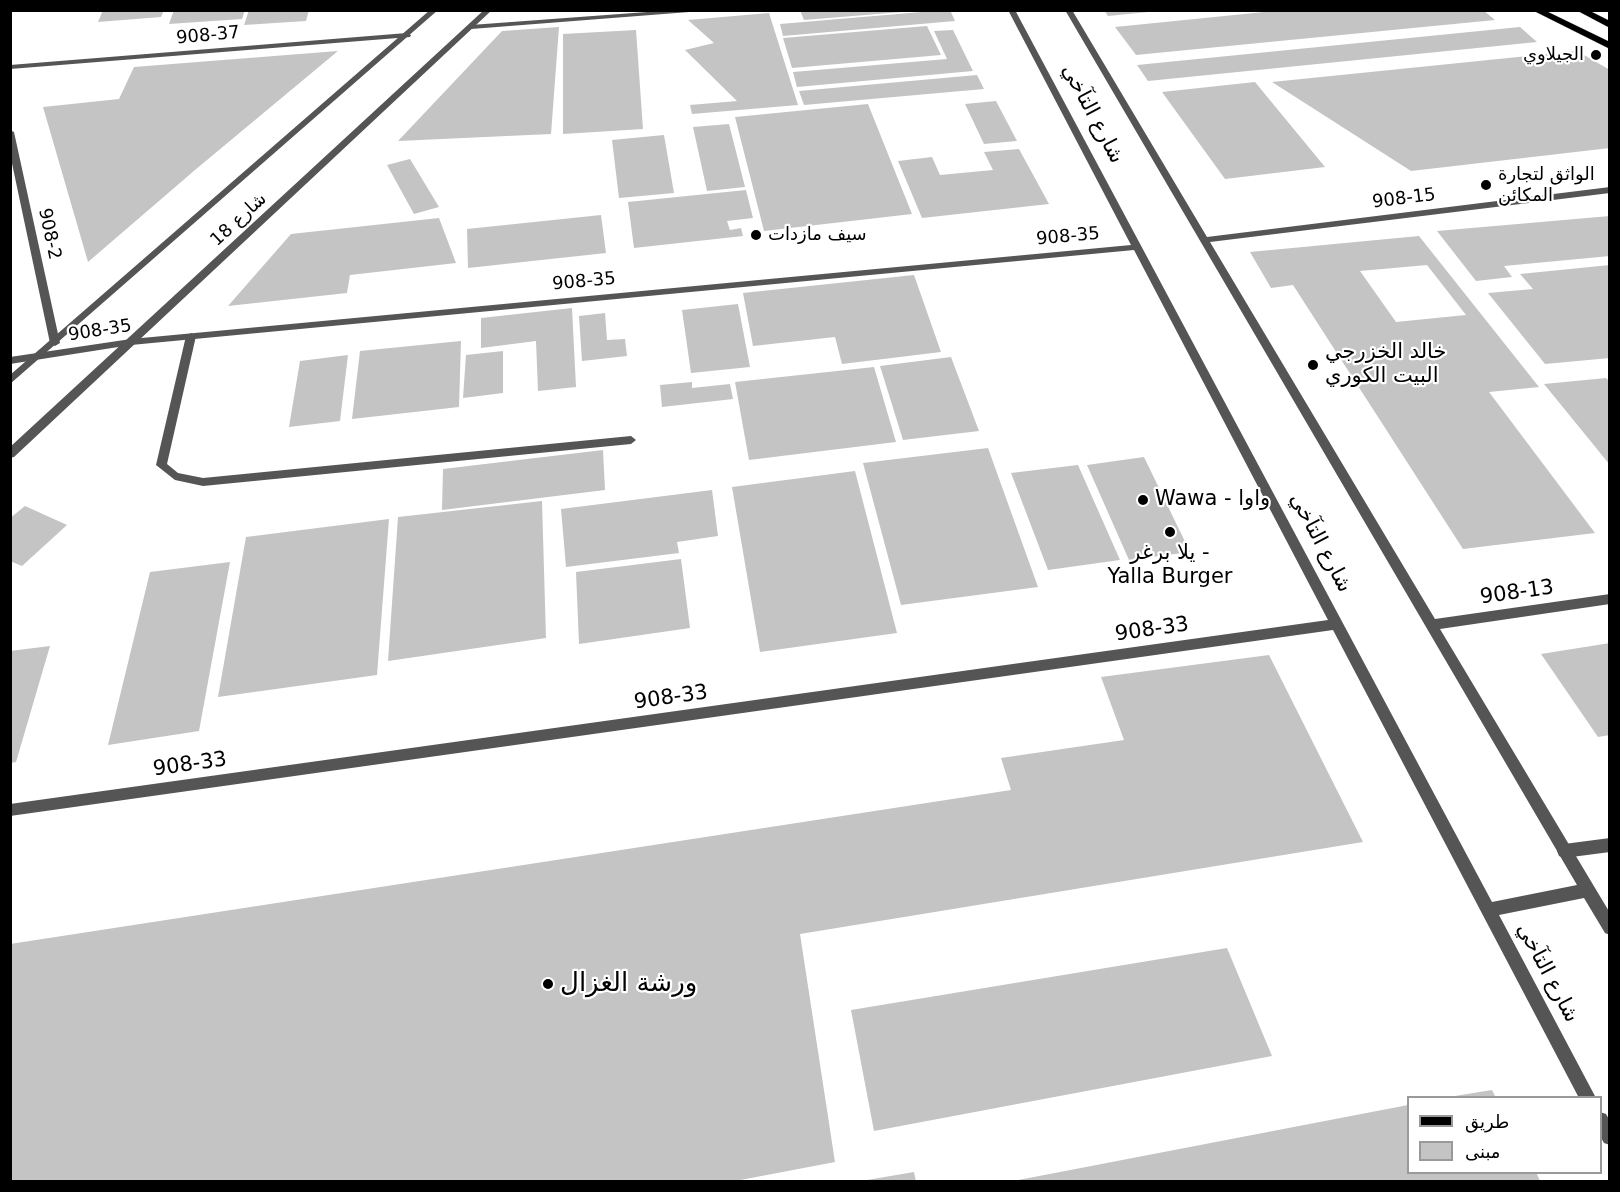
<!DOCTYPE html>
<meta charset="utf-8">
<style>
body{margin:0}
#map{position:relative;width:1620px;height:1192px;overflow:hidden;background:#fff;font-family:"DejaVu Sans",Vazirmatn,sans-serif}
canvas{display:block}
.frame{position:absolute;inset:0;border:12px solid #000;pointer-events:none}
.legend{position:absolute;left:1407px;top:1096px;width:195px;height:78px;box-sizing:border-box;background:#fff;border:2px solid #999;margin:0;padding:8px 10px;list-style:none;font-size:18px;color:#000}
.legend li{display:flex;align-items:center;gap:12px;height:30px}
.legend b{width:30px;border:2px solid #999}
</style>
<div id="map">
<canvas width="1620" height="1192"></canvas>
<div class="frame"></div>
<ul class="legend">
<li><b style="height:8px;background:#000"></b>طريق</li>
<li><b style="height:16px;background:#c4c4c4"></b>مبنى</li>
</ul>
</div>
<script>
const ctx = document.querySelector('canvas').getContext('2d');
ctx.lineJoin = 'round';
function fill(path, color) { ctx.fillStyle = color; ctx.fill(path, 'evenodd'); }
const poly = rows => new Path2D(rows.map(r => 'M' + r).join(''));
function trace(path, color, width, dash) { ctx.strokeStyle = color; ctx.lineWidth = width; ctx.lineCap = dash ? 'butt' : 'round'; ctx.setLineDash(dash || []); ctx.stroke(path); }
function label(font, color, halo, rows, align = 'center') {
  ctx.font = font + ' "DejaVu Sans",Vazirmatn,sans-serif'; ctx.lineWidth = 4.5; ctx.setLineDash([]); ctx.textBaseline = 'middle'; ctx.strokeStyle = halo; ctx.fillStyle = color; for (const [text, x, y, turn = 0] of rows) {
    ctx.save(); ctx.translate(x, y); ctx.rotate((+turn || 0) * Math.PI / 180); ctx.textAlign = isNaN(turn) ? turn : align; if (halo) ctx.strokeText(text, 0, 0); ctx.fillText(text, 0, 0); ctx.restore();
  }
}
const building = poly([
 [103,10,164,10,161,17,98,22],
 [174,10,245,10,242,19,169,24],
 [249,10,309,10,306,21,244,25],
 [800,10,902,10,902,12,804,20],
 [945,10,950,10,955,21,783,36,780,24],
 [1104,10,1148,10,1148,12,1108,16],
 [1284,10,1483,10,1495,20,1136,55,1115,27],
 [769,13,798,105,692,114,690,105,737,101,685,50,714,43,688,20],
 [927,26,941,55,792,68,783,38],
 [559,27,551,134,398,141,502,31],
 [1520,27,1537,42,1148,81,1137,65],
 [636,30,643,129,563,134,563,34],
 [953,30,973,71,797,87,793,72,947,59,934,31],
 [338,51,195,170,88,262,43,107,119,99,134,67],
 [1577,51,1610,70,1610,148,1411,171,1272,82],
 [977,75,984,89,804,105,799,91],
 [1255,82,1325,167,1225,179,1162,92],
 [996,101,1017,141,984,144,965,104],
 [868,104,912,214,764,231,735,117],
 [729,124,745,187,707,191,693,127],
 [664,135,674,193,619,198,612,140],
 [1019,149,1049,204,922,218,898,161,932,157,940,175,993,170,984,152],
 [410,159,439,207,414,214,387,165],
 [746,190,753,218,727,221,730,230,741,228,743,236,634,248,628,202],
 [601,215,606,253,468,268,467,229],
 [1610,216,1610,256,1504,266,1512,277,1476,281,1437,231],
 [439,218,456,263,350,275,347,293,228,306,291,234],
 [1419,236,1539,387,1489,392,1595,533,1463,549,1293,285,1271,288,1250,252],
 [1427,265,1466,315,1396,322,1360,271],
 [1610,265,1610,358,1545,364,1488,293,1533,289,1520,274],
 [914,275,941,352,842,364,835,337,753,346,743,293],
 [738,304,750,367,691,373,682,310],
 [572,308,576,387,538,391,536,341,481,348,481,318],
 [605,313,607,340,625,339,627,356,582,361,579,316],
 [461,341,459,407,352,419,360,351],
 [503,351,503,393,463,398,466,355],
 [348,355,340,421,289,427,300,361],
 [951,357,979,431,903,440,880,366],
 [874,367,896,442,749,460,735,382],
 [1606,378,1610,382,1610,465,1544,384],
 [692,382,692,388,730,384,733,399,662,407,660,385],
 [988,448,1038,587,901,605,863,463],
 [603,450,605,490,442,510,443,469],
 [1144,457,1190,552,1129,560,1087,465],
 [1078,465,1120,560,1048,570,1011,473],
 [855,471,897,633,760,652,732,487],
 [712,490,718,536,677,542,679,553,566,567,561,509],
 [542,501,546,638,388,661,398,517],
 [25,506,67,525,22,566,10,561,10,518],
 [389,519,377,675,218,697,246,537],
 [681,559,690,628,579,644,576,572],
 [230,562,199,731,108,745,150,572],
 [1610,643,1610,735,1598,737,1541,654],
 [50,646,16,762,10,763,10,651],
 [1269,655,1363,842,800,934,835,1162,730,1182,10,1182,10,944,1011,790,1001,758,1124,740,1101,677],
 [1227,948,1272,1056,874,1131,851,1010],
 [1492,1090,1496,1098,1456,1098,1455,1096],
 [1408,1105,1408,1172,1536,1172,1540,1181,1008,1182],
 [914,1172,916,1182,867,1182,867,1180]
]);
const service = poly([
 [191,333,196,336,167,464,178,473,203,478,631,436,636,440,631,444,203,486,175,480,156,465,186,336,191,333],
 [1610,838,1610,852,1564,858,1559,856,1557,851,1559,846,1564,844,1610,838]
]);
const minor = poly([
 [674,10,715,10,471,29,467,27,471,25,674,10],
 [1008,10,1015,10,1492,902,1577,885,1065,10,1072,10,1207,237,1610,187,1610,193,1210,242,1435,619,1610,594,1610,604,1440,629,1610,913,1610,935,1605,933,1584,898,1499,915,1596,1098,1579,1098,1333,630,10,816,10,804,1328,620,1134,250,131,345,10,364,10,357,131,339,1131,245,1008,10],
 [407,33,411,35,410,37,10,69,10,65,407,33],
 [10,130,14,132,60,343,55,346,50,343,10,154,10,130],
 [1600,1112,1606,1114,1610,1121,1610,1145,1604,1143,1600,1136,1600,1112]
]);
const tertiary = poly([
 [430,10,438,10,10,384,10,375,430,10],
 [484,10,492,10,14,457,10,458,10,447,484,10]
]);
const primary = poly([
 [1532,10,1544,10,1610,42,1610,49,1532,10],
 [1576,10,1588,10,1610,21,1610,28,1576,10]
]);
const markers = [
 [1596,55,6,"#000"],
 [1486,185,6,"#000"],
 [756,235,6,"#000"],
 [1313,365,6,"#000"],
 [1143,500,6,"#000"],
 [1170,532,6,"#000"],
 [548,984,6,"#000"]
];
const farStreetnames = [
 ["908-37",208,36,-5],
 ["908-15",1404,199,-7],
 ["شارع 18",239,220,-43],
 ["908-2",49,234,78],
 ["908-35",1068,237,-5],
 ["908-35",584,282,-5],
 ["908-35",100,331,-9]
];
const farPoinames = [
 ["الجيلاوي",1584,55,"right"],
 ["الواثق لتجارة",1498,175],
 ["المكائن",1498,196],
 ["سيف مازدات",768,235]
];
const streetNames = [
 ["شارع التآخي",1092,114,62],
 ["شارع التآخي",1320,543,62],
 ["908-13",1517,593,-8],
 ["908-33",1152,630,-8],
 ["908-33",671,698,-8],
 ["908-33",190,765,-8],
 ["شارع التآخي",1547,973,62]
];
const poiNames = [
 ["خالد الخزرجي",1325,353],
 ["البيت الكوري",1325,377],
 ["Wawa - واوا",1155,500],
 ["يلا برغر -",1170,554,"center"],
 ["Yalla Burger",1170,578,"center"]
];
const nearPoinames = [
 ["ورشة الغزال",560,984]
];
fill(building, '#c4c4c4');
trace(primary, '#dbdbdb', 1);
fill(service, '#555');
fill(minor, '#555');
fill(tertiary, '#555');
fill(primary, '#000');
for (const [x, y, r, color] of markers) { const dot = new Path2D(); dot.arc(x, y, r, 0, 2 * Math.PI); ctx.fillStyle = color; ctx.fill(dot); trace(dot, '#fff', 2); }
label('18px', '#000', '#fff', farStreetnames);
label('18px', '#000', '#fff', farPoinames, 'left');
label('21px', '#000', '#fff', streetNames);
label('21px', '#000', '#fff', poiNames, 'left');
label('26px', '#000', '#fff', nearPoinames, 'left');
</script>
